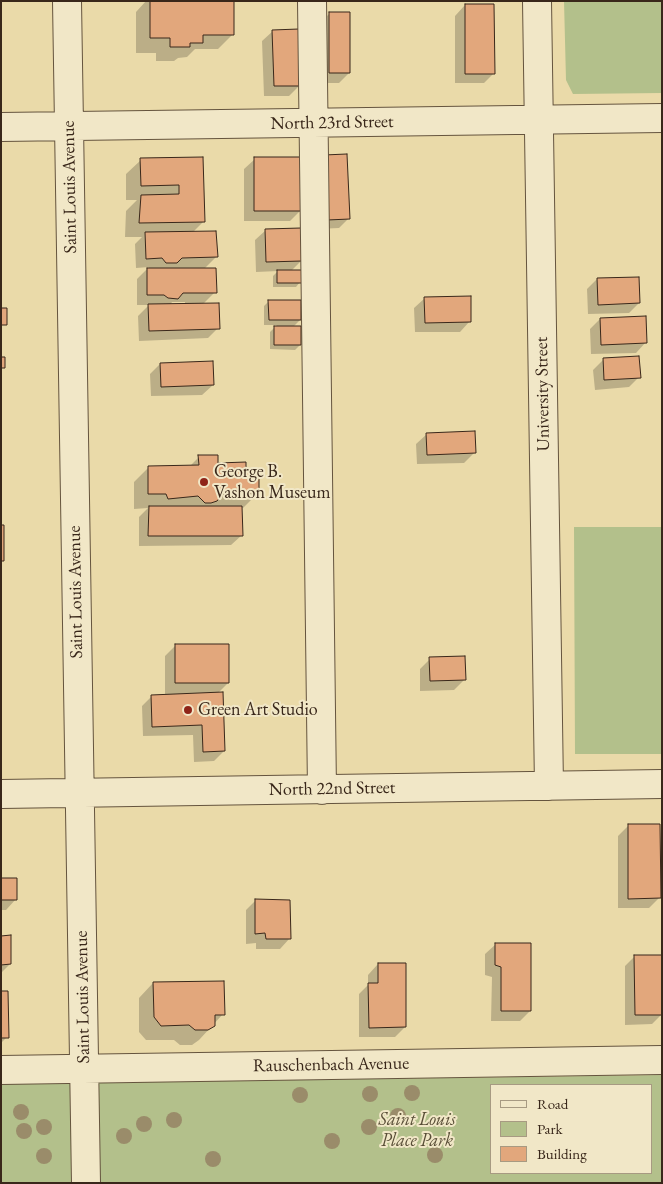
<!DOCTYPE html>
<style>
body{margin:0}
#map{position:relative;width:663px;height:1184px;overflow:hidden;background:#eadaa9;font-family:"EB Garamond",serif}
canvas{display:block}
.frame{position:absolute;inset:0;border:2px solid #39271a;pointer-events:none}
.legend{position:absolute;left:490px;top:1084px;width:162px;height:90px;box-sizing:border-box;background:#f1e7c7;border:1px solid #a79a82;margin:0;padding:6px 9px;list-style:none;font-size:15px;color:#39271a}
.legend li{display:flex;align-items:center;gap:10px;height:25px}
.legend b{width:25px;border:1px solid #a79a82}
</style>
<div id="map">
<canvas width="663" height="1184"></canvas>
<div class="frame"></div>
<ul class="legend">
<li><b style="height:6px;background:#f1e7c7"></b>Road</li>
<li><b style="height:14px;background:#b3c08b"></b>Park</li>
<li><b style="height:14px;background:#e2a77c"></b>Building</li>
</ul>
</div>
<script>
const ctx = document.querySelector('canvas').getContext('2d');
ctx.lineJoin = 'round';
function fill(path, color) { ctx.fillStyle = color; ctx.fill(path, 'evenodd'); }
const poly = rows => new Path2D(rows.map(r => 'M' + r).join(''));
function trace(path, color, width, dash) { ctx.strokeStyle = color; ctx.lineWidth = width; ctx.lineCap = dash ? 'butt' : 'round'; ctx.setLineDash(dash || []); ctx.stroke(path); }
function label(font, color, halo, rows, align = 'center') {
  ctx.font = font + ' "EB Garamond",serif'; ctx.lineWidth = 4; ctx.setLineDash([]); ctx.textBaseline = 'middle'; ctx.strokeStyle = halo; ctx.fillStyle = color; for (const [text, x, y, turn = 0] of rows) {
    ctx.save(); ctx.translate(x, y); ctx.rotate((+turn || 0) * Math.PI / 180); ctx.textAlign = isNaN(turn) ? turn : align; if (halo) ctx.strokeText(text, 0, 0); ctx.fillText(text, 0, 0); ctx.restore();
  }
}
const green = poly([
 [564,1,662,1,662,93,573,94,566,80],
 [574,527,662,527,662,754,575,754],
 [662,1075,662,1183,1,1183,1,1084],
 [492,1085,652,1085,652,1173,492,1173]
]);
const shadow = poly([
 [146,1,233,2,233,34,218,49,195,49,187,57,178,58,174,61,156,61,156,53,136,53,136,12],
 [465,5,494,73,484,83,455,83,455,16],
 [330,13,349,73,339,83,320,83,320,23],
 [273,31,300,85,289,96,264,96,262,41],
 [202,158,204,221,192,233,216,257,204,269,215,292,203,304,218,328,208,338,139,341,138,316,149,305,137,305,137,279,149,267,136,268,135,244,142,237,125,237,126,211,137,200,126,200,126,174,141,160],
 [172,302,185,302,185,305,170,305],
 [255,159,300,211,290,221,244,221,244,169],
 [315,166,349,218,339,228,317,229],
 [266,230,301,261,291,271,300,282,296,287,273,287,273,276,278,271,256,272,255,240],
 [597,279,639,303,629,313,588,314,587,289],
 [425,298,470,321,460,332,415,332,414,308],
 [269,301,300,320,293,327,300,345,295,350,270,349,270,332,277,325,264,325,264,306],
 [600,319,646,342,636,353,591,354,590,329],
 [603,360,639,377,629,387,595,390,593,370],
 [160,364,213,385,202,395,151,396,150,374],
 [427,434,474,453,464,463,417,464,416,444],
 [199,457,217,464,244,471,258,493,243,508,241,508,242,535,231,545,139,546,139,517,148,508,134,509,134,482,149,467,189,467],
 [175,646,228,683,217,694,224,751,214,761,194,762,193,735,143,736,142,706,152,696,165,695,165,656],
 [430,659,464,680,454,690,420,691,420,669],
 [628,826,659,898,649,908,618,908,618,836],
 [1,879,16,899,6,910,1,910],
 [256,900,290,938,280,949,256,949,256,943,246,944,246,910],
 [1,937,10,964,1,973],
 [496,944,530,1011,520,1021,491,1021,492,977,485,975,485,954],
 [635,956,662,1014,652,1024,625,1025,625,966],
 [378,964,405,1027,395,1037,359,1037,359,994,368,985,368,975],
 [153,983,223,1014,199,1040,192,1045,180,1045,174,1040,146,1040,139,1032,139,998],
 [1,993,7,1037,1,1043]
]);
const building = poly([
 [150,1,234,1,234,35,203,35,203,43,190,43,190,47,170,47,170,38,150,38,150,1],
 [465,4,494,4,495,74,465,74,465,4],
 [329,12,350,12,350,73,329,73,329,12],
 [299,29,301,86,274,86,272,30,299,29],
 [347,154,350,219,327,220,324,155,347,154],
 [203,157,205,222,139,223,141,195,179,194,179,185,141,186,140,158,203,157],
 [254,157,301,157,301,211,254,211,254,157],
 [301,228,302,261,266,262,265,229,301,228],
 [216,231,218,257,182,258,177,263,166,263,162,258,146,259,145,232,216,231],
 [147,268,216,268,217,293,183,293,178,299,168,298,164,295,147,295,147,268],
 [277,270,302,270,302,283,277,283,277,270],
 [639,277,640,303,598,305,597,278,639,277],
 [471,296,471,322,425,323,424,297,471,296],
 [268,300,301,300,301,320,269,320,268,300],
 [219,303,220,329,149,331,148,304,219,303],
 [1,308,7,308,7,325,1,325,1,308],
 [646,316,647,343,601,345,600,318,646,316],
 [274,326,301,326,301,345,274,345,274,326],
 [639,356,641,378,604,380,603,358,639,356],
 [1,357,5,357,5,368,1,368,1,357],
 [213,361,214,385,161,387,160,363,213,361],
 [475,431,476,453,427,455,426,433,475,431],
 [198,455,218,455,218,463,246,462,246,470,259,470,259,493,223,494,217,501,211,503,205,503,198,496,168,499,166,494,148,494,148,466,199,465,198,455],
 [149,506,242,506,243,536,148,536,149,506],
 [1,525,4,525,4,561,1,561,1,525],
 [175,644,229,644,229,683,175,683,175,644],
 [465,656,466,680,430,681,429,657,465,656],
 [223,692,225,751,203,752,202,725,152,727,151,695,223,692],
 [628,824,660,824,661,898,628,899,628,824],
 [1,878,17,878,17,900,1,900,1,878],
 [255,899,290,900,291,939,266,939,265,933,255,934,255,899],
 [11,935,11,964,1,965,1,936,11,935],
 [495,943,531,943,531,1011,501,1011,501,967,495,965,495,943],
 [634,955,662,955,662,1015,635,1015,634,955],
 [378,963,406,963,406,1027,369,1028,368,983,378,983,378,963],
 [224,981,225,1015,215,1015,215,1026,208,1030,195,1030,189,1025,161,1026,154,1017,153,982,224,981],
 [1,991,8,991,9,1038,1,1038,1,991]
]);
const minor = poly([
 [67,1,86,1183],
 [312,1,322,790],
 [537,1,549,786],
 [1,127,662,118],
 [1,794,662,784],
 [1,1070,662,1060]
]);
const trees = [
 [412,1093],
 [370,1094],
 [300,1095],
 [21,1112],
 [398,1116],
 [174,1120],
 [144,1124],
 [44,1127],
 [369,1127],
 [24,1131],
 [124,1136],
 [332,1141],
 [435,1155],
 [44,1156],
 [213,1159]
];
const markers = [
 [204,482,5,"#8f2418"],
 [188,710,5,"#8f2418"]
];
const streetNames = [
 ["North 23rd Street",332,123,-1],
 ["Saint Louis Avenue",70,187,-91],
 ["University Street",543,394,-91],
 ["Saint Louis Avenue",76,592,-91],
 ["North 22nd Street",332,789,-1],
 ["Saint Louis Avenue",83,997,-91],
 ["Rauschenbach Avenue",331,1065,-1]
];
const poiNames = [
 ["George B.",214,472],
 ["Vashon Museum",214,493],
 ["Green Art Studio",198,710]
];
const parkNames = [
 ["Saint Louis",417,1120],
 ["Place Park",417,1141]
];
fill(green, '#b3c08b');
fill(shadow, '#0003');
fill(building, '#e2a77c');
trace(building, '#39271a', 1);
trace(minor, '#65543e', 30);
trace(minor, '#f1e7c7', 28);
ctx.fillStyle = '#9a8c6a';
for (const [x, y] of trees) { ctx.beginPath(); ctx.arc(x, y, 8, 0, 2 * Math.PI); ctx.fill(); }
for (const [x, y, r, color] of markers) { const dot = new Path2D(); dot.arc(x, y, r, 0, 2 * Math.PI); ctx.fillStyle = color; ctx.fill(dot); trace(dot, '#f1e7c7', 2); }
label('18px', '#39271a', '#f1e7c7', streetNames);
label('18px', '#39271a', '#f1e7c7', poiNames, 'left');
label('italic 18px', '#584d36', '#f1e7c7', parkNames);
</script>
